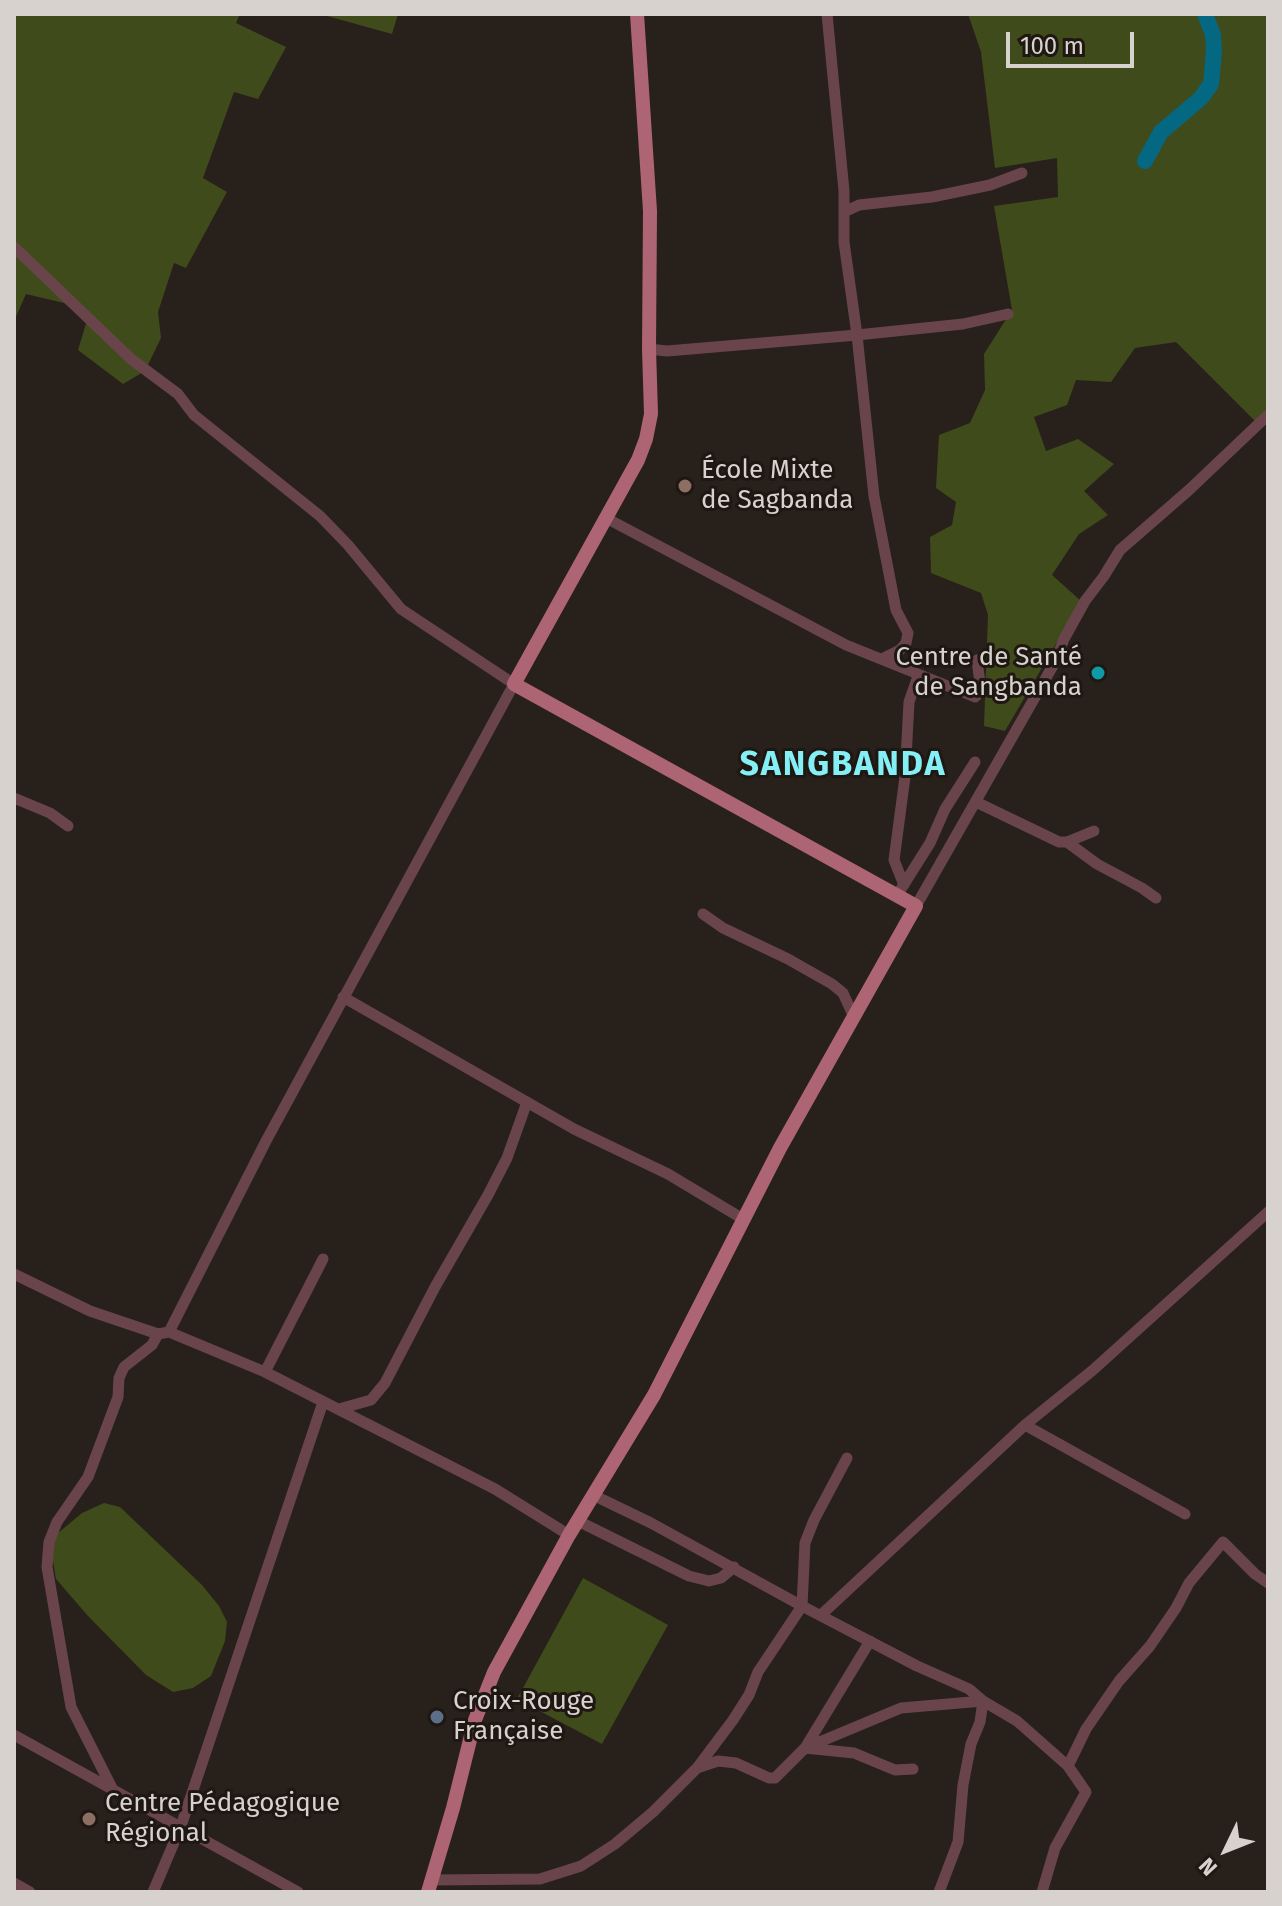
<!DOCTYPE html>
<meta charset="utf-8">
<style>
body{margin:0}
#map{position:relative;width:1282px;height:1906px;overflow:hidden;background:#28201b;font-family:"Fira Sans",sans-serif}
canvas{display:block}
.frame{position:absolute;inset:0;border:16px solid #d7d2ce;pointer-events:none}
.north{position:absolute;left:1186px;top:1810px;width:80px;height:80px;-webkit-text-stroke:6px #1f1712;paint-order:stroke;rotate:227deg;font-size:22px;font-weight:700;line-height:32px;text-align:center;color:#d7d2ce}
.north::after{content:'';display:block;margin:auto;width:28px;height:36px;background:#d7d2ce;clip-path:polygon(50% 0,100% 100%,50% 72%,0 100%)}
.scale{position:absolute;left:1006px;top:32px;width:128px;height:36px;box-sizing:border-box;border:4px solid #d7d2ce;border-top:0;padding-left:10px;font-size:24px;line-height:28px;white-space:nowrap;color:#d7d2ce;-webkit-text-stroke:6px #1f1712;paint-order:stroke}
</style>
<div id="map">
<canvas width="1282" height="1906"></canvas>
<div class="frame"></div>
<div class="north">N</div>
<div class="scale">100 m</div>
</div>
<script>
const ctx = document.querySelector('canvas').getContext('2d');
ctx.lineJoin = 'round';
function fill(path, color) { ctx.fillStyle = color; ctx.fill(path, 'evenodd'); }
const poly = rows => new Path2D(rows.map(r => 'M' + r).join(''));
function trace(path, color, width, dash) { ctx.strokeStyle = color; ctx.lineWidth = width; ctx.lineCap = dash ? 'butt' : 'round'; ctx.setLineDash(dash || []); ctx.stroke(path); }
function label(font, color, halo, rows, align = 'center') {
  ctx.font = font + ' "Fira Sans",sans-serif'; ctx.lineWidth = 6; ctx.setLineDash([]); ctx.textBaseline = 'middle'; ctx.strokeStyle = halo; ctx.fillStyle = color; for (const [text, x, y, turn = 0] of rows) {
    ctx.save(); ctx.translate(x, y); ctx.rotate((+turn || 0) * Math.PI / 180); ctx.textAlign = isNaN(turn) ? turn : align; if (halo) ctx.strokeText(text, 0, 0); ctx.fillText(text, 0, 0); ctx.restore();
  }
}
const green = poly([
 [14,14,240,14,236,23,286,47,258,99,234,92,203,178,227,192,186,268,174,263,158,312,161,338,145,371,123,384,78,350,87,320,64,303,26,294,14,321],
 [320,14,398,14,392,34],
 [968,14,1268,14,1268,408,1255,421,1176,342,1135,348,1111,382,1076,380,1067,405,1034,417,1046,451,1078,439,1114,464,1084,491,1108,515,1079,534,1052,575,1081,601,1005,731,984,726,988,615,981,593,931,573,930,537,952,525,956,502,936,488,939,435,970,423,985,390,984,354,1012,310,994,206,1058,197,1057,158,995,168,981,52],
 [104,1503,120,1507,202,1585,219,1606,227,1622,225,1641,211,1676,193,1688,173,1692,146,1675,88,1616,56,1579,51,1549,58,1533,82,1513],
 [583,1578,668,1625,602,1744,517,1699]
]);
const river = poly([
 [1145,161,1161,132,1201,98,1211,84,1214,51,1213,35,1205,14]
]);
const minor = poly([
 [827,14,844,191,844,242,857,335,874,496,896,610,908,633,906,643,900,650,882,659],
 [844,212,859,205,932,197,990,185,1022,173],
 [14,247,131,359,178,394,194,415,320,516,348,545,401,609,514,684,266,1141,169,1332],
 [649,349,667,351,857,335,963,324,1008,314],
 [606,518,846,645,975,697,981,691,977,660],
 [14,798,50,813,68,826],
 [976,802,1059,842,1067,842,1094,831],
 [1067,842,1097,864,1142,888,1156,898],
 [904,885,894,860,905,777,909,702,918,676],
 [901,889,930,843,945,809,975,762],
 [916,906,1055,662,1064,639,1085,601,1104,576,1120,550,1189,490,1268,415],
 [703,914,723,928,788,959,832,984,843,993,853,1015],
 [343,997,574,1129,668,1174,743,1219],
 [14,1274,90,1311,158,1334,169,1332,265,1372,495,1489,569,1535],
 [265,1372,323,1259],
 [339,1409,371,1400,385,1383,435,1287,488,1195,507,1158,527,1102],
 [1025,1425,1185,1514],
 [593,1495,651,1523,802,1606,917,1666,969,1689,983,1701,980,1722,971,1744,963,1785,958,1842,939,1892],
 [578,1521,689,1576,709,1581,721,1578,734,1567],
 [821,1615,1025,1425,1093,1370,1268,1212],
 [870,1641,805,1748,901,1708,983,1701,1017,1721,1068,1766,1086,1792,1055,1848,1042,1892],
 [14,1735,298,1892],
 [1068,1766,1086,1729,1119,1681,1150,1646,1176,1608,1189,1583,1223,1542,1255,1574,1268,1583],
 [697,1768,718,1761,736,1763,769,1778,775,1778,805,1748,854,1753,895,1770,913,1769],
 [114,1792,71,1707,47,1567,49,1542,57,1522,88,1477,118,1397,119,1378,124,1367,152,1345,158,1334],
 [433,1880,540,1879,581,1866,615,1844,653,1812,697,1768,733,1720,749,1695,758,1672,802,1606,805,1543,814,1520,847,1458],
 [14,1883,30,1892],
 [153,1892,181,1826,323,1402]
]);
const major = poly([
 [428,1892,453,1808,475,1720,494,1672,569,1535,654,1395,780,1148,916,906,514,684,638,460,646,439,651,414,649,349,650,211,637,14]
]);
const markers = [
 [685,486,8,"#8d6e63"],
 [1098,673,8,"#0f9aa8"],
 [437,1717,8,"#5c6f8a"],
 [89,1819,8,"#8d6e63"]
];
const poiNames = [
 ["École Mixte",701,471],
 ["de Sagbanda",701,501],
 ["Centre de Santé",1082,658,"right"],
 ["de Sangbanda",1082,688,"right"],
 ["Croix-Rouge",453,1702],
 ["Française",453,1732],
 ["Centre Pédagogique",105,1804],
 ["Régional",105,1834]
];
const districtNames = [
 ["SANGBANDA",843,766]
];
fill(green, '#404b1b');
trace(river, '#046882', 16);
trace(minor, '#69454b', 11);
trace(major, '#ae6573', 14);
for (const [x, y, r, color] of markers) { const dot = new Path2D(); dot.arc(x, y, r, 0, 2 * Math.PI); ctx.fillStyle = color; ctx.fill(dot); trace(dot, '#1f1712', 3); }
label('26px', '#d7d2ce', '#1f1712', poiNames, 'left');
ctx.letterSpacing = '2px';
label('bold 34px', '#84f0f6', '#1f1712', districtNames);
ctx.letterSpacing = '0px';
</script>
